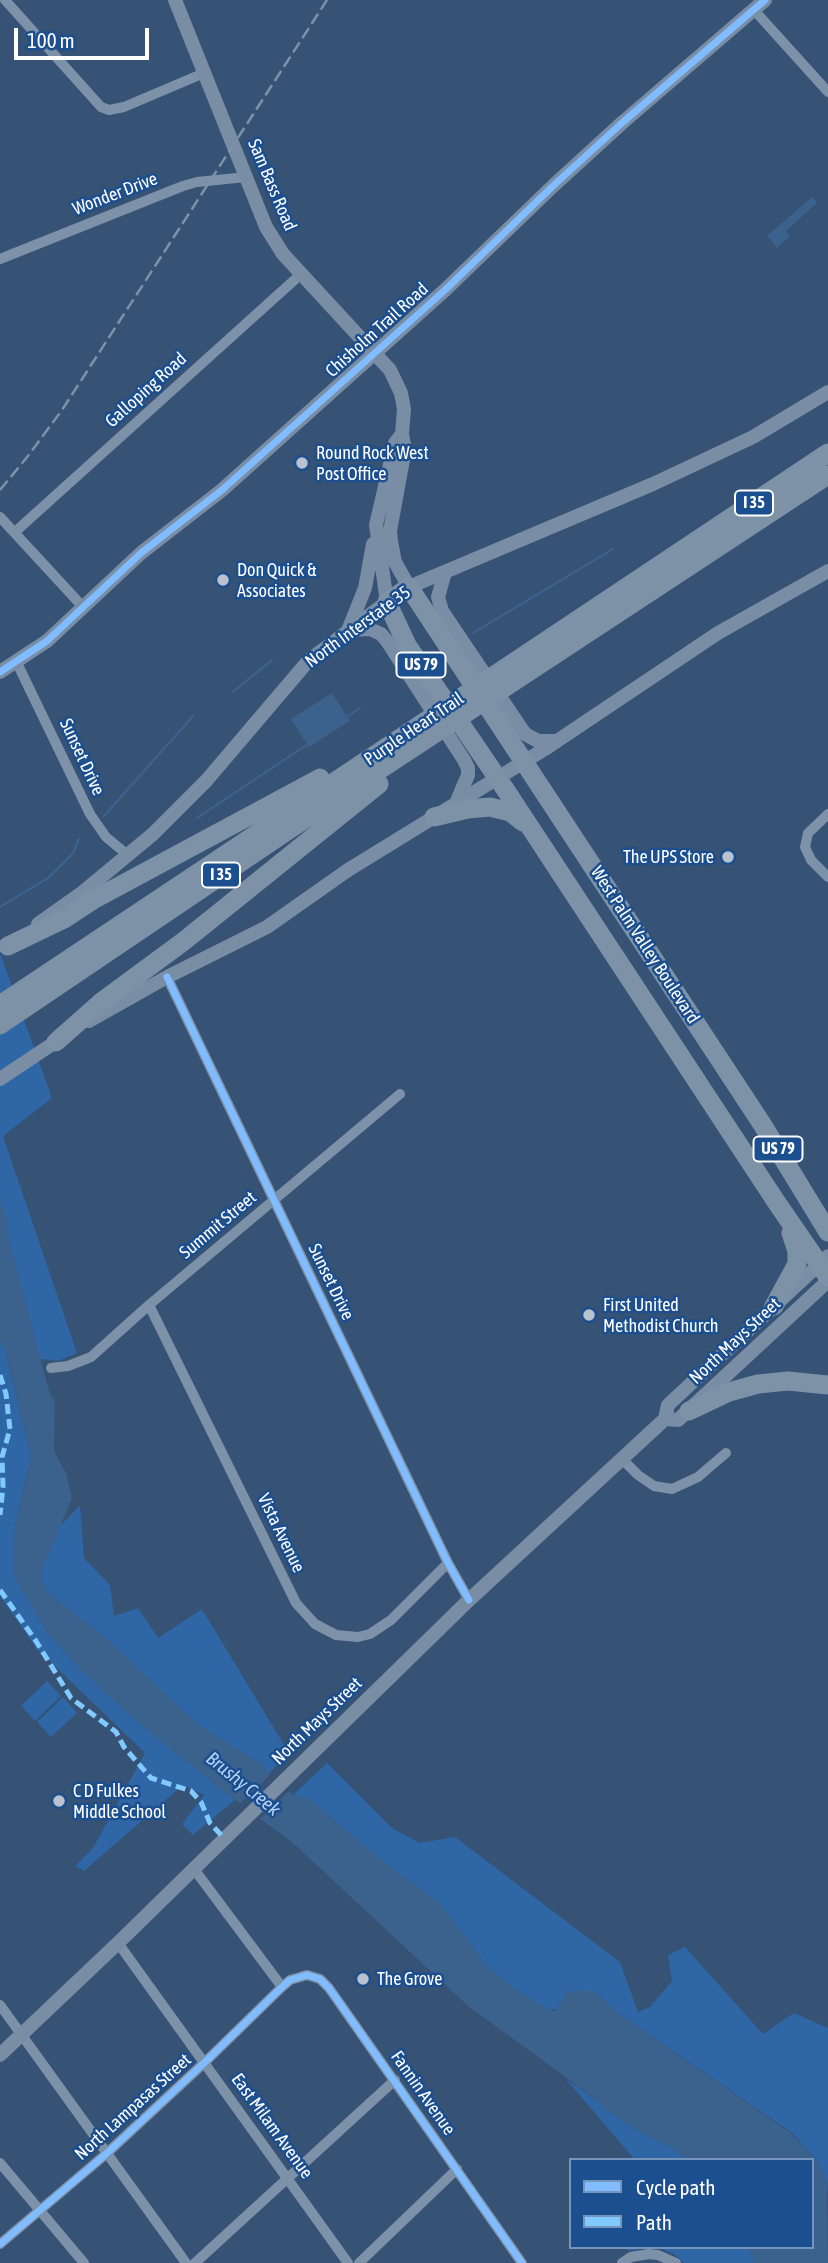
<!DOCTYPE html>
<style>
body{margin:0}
#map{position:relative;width:828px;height:2263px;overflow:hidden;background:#365274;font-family:"Asap Condensed",sans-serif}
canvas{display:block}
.legend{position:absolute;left:569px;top:2158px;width:245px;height:91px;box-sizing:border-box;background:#1b4f8f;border:2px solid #7695bc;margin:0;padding:9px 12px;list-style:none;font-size:21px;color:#fff}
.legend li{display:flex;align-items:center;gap:14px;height:35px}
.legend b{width:35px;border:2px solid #7695bc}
.scale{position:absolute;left:14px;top:28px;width:135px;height:32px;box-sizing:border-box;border:4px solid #fff;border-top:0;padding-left:9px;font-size:21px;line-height:24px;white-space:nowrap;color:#fff;-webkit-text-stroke:5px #1b4f8f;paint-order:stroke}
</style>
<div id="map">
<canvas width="828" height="2263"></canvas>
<ul class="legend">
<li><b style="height:9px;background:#80bcff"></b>Cycle path</li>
<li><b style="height:9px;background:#80caff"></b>Path</li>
</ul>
<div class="scale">100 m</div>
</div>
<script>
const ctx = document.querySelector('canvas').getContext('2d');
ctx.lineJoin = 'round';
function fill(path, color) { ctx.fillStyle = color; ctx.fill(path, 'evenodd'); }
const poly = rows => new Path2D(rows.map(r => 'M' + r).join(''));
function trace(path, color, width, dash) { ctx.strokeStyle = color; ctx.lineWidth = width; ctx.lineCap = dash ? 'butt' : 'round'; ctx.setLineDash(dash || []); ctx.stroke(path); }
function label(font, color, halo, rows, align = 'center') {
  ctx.font = font + ' "Asap Condensed",sans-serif'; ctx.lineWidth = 5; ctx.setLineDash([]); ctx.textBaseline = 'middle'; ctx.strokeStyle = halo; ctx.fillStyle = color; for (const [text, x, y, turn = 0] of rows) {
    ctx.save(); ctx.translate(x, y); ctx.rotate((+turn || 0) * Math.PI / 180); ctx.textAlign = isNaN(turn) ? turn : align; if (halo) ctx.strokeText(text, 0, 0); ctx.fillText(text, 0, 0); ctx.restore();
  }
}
const green = poly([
 [0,953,52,1098,3,1136,77,1353,58,1361,41,1359,5,1350,31,1456,15,1526,63,1523,80,1505,84,1558,110,1585,114,1616,138,1608,158,1638,202,1609,289,1753,269,1773,260,1763,198,1725,109,1641,47,1592,41,1580,14,1555,45,1630,84,1673,147,1730,235,1800,193,1835,182,1824,204,1795,183,1785,84,1871,75,1866,93,1848,145,1753,37,1649,0,1596],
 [47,1681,61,1696,35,1721,21,1706],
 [63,1697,77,1713,51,1737,37,1722],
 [327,1763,392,1828,420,1843,455,1837,620,1962,638,2012,650,2007,672,1981,668,1955,685,1947,763,2034,794,2013,828,2028,828,2196,827,2184,818,2162,792,2133,615,2011,595,1992,550,2011,511,1986,482,1962,479,1955,440,1904,293,1795],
 [565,2078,597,2100,606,2110,642,2133,668,2145,689,2160,635,2160],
 [626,2247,748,2247,755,2263,684,2263,674,2254,662,2249,640,2249,629,2251]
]);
const water = poly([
 [812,197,817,203,786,231,790,236,777,248,767,236],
 [332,693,350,721,309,747,291,719],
 [0,1201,8,1223,8,1236,49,1391,55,1403,54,1451,66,1473,72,1498,42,1569,41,1580,47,1592,109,1641,198,1725,260,1763,293,1795,310,1799,385,1863,441,1904,479,1955,482,1962,511,1986,550,2011,555,2011,567,1992,577,1990,595,1992,615,2011,792,2134,818,2162,827,2184,828,2263,755,2263,748,2247,812,2247,812,2160,689,2160,668,2145,642,2133,606,2110,597,2100,468,2006,294,1844,222,1790,147,1730,84,1673,45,1630,13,1574,15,1527,31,1456,5,1349,2,1348,0,1340]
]);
const pier = poly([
 [273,1772,291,1789,258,1821,237,1806]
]);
const stream = poly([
 [473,633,613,549],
 [233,692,272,660],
 [345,718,360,708],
 [104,816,193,716],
 [197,818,308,744],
 [0,907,48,878,73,853,79,839]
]);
const street = poly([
 [5,0,101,107,109,110,124,107,204,73],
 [754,10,828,92],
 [0,259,183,186,197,182,246,177],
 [0,517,83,607],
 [15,532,301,274],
 [17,663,90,814,106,837,129,856],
 [828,814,808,833,805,847,811,860,828,877],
 [167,977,448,1563,469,1600],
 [149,1305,296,1603,315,1624,336,1635,358,1637,370,1634,391,1620,448,1563],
 [51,1368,68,1366,91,1357,149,1305,400,1094],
 [622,1459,638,1475,654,1486,672,1489,698,1477,726,1453],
 [194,1869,282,1987],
 [118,1943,348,2263],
 [0,2005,186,2263],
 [0,2163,84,2263],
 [0,2244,106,2154,204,2063,282,1987,290,1980,307,1975,320,1979,329,1988,522,2263],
 [195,2263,395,2080],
 [359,2263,457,2169],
 [622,2263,631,2257,649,2254,658,2255,676,2263]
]);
const secondary = poly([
 [175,0,266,227,283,254,390,370,401,393,404,409,402,434,405,449,390,531,391,541,395,562,409,587,653,484,753,437,828,392],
 [445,572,438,597,442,611,525,734,538,741,557,741],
 [349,628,365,588,373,544],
 [350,630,370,629,381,634,387,641,464,760,468,768,468,775,457,801],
 [0,672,47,641,141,553,222,490,445,290,554,185,623,122,765,0],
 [38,924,83,892,153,834,206,781,309,660,387,602,376,525,395,443,402,434],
 [89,1021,167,977,267,927,348,870,548,747,718,633,828,571],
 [0,1079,63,1037],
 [665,1419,678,1420,828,1281],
 [0,2055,118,1943,469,1600,665,1419,668,1405,828,1256]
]);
const highway = poly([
 [434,817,468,809,490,807,510,812,523,822],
 [8,946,64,919,93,900,320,778],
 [0,1005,828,453],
 [0,1025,305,819,828,475],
 [56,1042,100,1003,184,941,379,784],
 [828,1232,762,1124,409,587,387,602,407,645,507,792,777,1203,828,1277],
 [774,1306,797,1264,797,1251,791,1233],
 [689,1411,729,1392,758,1384,788,1381,828,1385]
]);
const rail = poly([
 [0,490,28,456,62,410,327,0]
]);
const quiet = poly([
 [0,1375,6,1394,10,1429,2,1457,3,1487,0,1515],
 [0,1590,36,1641,71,1698,116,1732,124,1747,151,1778,191,1791,201,1802,210,1823,224,1838]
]);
const cycleway = poly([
 [0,672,47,641,141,553,222,490,445,290,554,185,623,122,765,0],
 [167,977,448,1563,469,1600],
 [0,2244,106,2154,204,2063,282,1987,290,1980,307,1975,320,1979,329,1988,522,2263]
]);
const markers = [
 [302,463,7,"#b9c2ce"],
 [223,580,7,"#b9c2ce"],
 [728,857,7,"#b9c2ce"],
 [589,1315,7,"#b9c2ce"],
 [59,1801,7,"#b9c2ce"],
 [363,1979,7,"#b9c2ce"]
];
const shields = [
 [754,503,38],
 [421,665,49],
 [221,875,38],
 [778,1149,49]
];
const shieldNames = [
 ["I 35",754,503],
 ["US 79",421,665],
 ["I 35",221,875],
 ["US 79",778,1149]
];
const streetNames = [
 ["Sam Bass Road",272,185,67],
 ["Wonder Drive",115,194,-21],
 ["Chisholm Trail Road",377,330,-42],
 ["Galloping Road",146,390,-42],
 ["North Interstate 35",358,627,-36],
 ["Purple Heart Trail",414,729,-34],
 ["Sunset Drive",82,757,65],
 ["West Palm Valley Boulevard",645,945,57],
 ["Summit Street",218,1225,-40],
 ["Sunset Drive",331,1282,64],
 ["North Mays Street",735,1341,-43],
 ["Vista Avenue",281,1533,64],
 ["North Mays Street",317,1721,-44],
 ["Fannin Avenue",423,2093,55],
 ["North Lampasas Street",133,2107,-42],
 ["East Milam Avenue",272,2126,54]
];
const poiNames = [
 ["Round Rock West",316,453],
 ["Post Office",316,474],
 ["Don Quick &",237,570],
 ["Associates",237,591],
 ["The UPS Store",714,857,"right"],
 ["First United",603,1305],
 ["Methodist Church",603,1326],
 ["C D Fulkes",73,1791],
 ["Middle School",73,1812],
 ["The Grove",377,1979]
];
const waterNames = [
 ["Brushy Creek",243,1784,39]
];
fill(green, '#2f66a5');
fill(water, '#3b618d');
fill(pier, '#365274');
trace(stream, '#3b618d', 2.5);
trace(street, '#7d92a8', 10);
trace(secondary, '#798da4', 14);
trace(highway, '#7e92a7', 19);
trace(rail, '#7e92a7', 2.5, [12, 5]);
trace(quiet, '#80caff', 5, [10, 5]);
trace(cycleway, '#80bcff', 7);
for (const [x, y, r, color] of markers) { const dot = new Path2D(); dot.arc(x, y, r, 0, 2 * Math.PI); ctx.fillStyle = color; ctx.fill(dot); trace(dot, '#1b4f8f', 2.5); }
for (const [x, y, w] of shields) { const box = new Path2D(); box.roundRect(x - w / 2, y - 12.5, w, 25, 5); ctx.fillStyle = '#1b4f8f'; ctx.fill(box); trace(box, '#fff', 2); }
label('bold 16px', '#fff', null, shieldNames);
label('18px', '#fff', '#1b4f8f', streetNames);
label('18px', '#fff', '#1b4f8f', poiNames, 'left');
label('italic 19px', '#b5d3f5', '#1b4f8f', waterNames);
</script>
